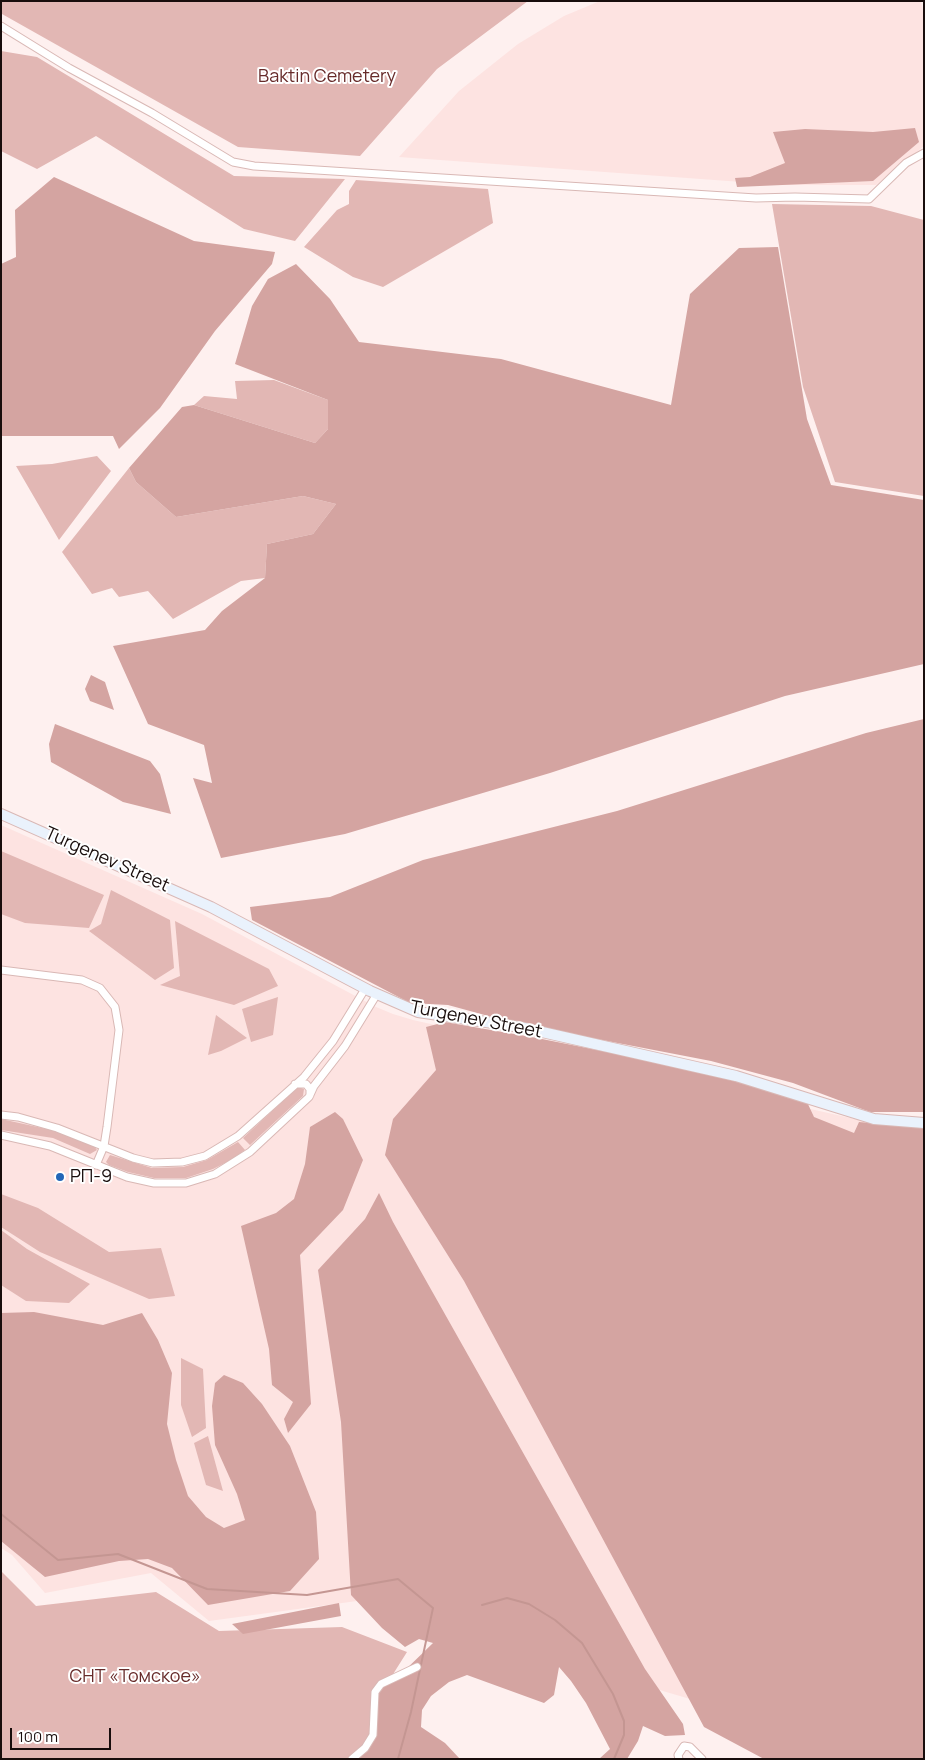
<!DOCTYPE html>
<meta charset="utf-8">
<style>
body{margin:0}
#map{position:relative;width:925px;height:1760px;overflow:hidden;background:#fef0ef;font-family:Manrope,sans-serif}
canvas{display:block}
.frame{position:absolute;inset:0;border:2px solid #180d0c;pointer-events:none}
.scale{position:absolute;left:10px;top:1728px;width:101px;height:22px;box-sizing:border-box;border:2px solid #180d0c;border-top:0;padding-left:6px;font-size:15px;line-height:18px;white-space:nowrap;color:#180d0c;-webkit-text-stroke:4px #fff;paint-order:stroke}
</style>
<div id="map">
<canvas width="925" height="1760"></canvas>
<div class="frame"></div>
<div class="scale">100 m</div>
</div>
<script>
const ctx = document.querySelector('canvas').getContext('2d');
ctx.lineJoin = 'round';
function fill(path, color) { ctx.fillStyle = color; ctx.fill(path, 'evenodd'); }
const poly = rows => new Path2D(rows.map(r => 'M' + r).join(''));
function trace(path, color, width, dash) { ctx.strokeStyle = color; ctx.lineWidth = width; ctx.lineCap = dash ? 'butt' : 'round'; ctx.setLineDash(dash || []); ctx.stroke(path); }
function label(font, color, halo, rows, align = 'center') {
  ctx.font = font + ' Manrope,sans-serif'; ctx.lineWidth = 4; ctx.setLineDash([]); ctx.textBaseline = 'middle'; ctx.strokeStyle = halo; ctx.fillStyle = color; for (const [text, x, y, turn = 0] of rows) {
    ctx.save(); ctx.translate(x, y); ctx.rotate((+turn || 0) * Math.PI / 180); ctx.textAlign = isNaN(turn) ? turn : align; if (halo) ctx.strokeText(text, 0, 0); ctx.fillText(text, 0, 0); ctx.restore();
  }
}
const built = poly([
 [600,1,921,1,924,17,924,146,876,185,783,185,399,157,459,91,518,44,564,16],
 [1,825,202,914,376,1007,393,1014,413,1020,864,1121,924,1130,809,1734,357,1601,209,1621,151,1573,45,1593,12,1555,1,1548]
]);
const green = poly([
 [1,1,528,1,437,69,360,156,238,147,2,14],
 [1,51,37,57,234,176,345,179,295,241,244,229,96,136,37,169,1,151],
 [356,180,488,189,493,223,383,287,353,277,304,247,337,210,349,204,349,191],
 [772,204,871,206,924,220,924,496,835,482,803,387],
 [274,380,328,400,328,429,315,443,194,405,204,396,237,399,235,381],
 [97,456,111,471,59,540,16,466,52,464],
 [129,468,136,482,176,517,303,496,336,504,313,534,267,544,265,578,241,581,173,619,148,591,119,597,112,588,92,594,62,552],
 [1,851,104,895,89,928,25,923,1,914],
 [111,890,170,920,174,968,155,980,89,931,101,924],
 [175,921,269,969,278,986,234,1005,160,985,180,976],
 [278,997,273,1035,251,1042,242,1009],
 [216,1015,247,1038,221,1051,208,1055],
 [298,1087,304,1089,303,1096,250,1145,243,1138],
 [1,1119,56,1131,94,1146,97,1150,90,1154,53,1138,1,1130],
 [238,1142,245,1150,231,1160,213,1169,186,1178,154,1178,128,1172,109,1165,106,1162,110,1155,152,1168,183,1167,207,1160],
 [1,1194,38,1208,109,1252,161,1248,175,1296,149,1299,40,1252,1,1227],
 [1,1230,27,1249,90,1284,69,1303,26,1301,1,1285],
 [181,1358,203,1369,206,1428,192,1437,181,1405],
 [208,1436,223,1491,206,1485,194,1443],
 [1,1571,36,1606,156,1592,219,1631,342,1627,407,1652,378,1698,378,1737,355,1759,1,1759]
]);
const forest = poly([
 [915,128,919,142,873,181,737,187,735,178,750,177,785,163,773,132,805,129,873,132],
 [54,177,194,241,275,252,272,264,215,331,160,408,119,449,113,436,1,436,1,264,16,257,15,210],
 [778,247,807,419,831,485,924,500,924,664,785,696,550,773,345,834,221,858,193,778,212,783,204,745,148,724,113,646,205,630,222,611,265,578,267,544,313,534,336,504,303,496,176,517,136,482,129,468,182,407,194,405,315,443,328,429,328,400,235,364,252,306,268,279,296,264,330,299,359,342,501,359,671,405,690,294,739,248],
 [91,675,105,682,114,710,90,701,85,689],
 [924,719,924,1112,870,1112,793,1083,711,1061,514,1023,448,1005,410,1003,252,920,250,907,330,897,423,860,617,811,866,733],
 [55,724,150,761,160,774,171,814,123,802,51,762,49,744],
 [445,1022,537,1038,697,1070,807,1102,814,1117,854,1133,859,1122,924,1128,924,1759,764,1759,704,1727,464,1281,385,1155,393,1119,436,1070,426,1027],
 [335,1112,343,1119,363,1160,343,1210,300,1255,311,1404,288,1433,284,1419,293,1402,272,1385,269,1349,241,1226,276,1213,294,1199,305,1164,310,1127],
 [379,1193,393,1222,645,1669,683,1724,685,1735,665,1736,643,1726,638,1741,627,1759,599,1759,610,1749,586,1703,571,1681,559,1667,554,1695,544,1703,467,1675,449,1682,431,1696,422,1710,421,1727,445,1743,460,1759,353,1759,369,1747,376,1699,381,1688,399,1676,433,1643,419,1639,405,1647,382,1628,351,1595,341,1422,318,1270,365,1219],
 [34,1312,103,1325,142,1313,158,1340,172,1373,167,1424,176,1460,188,1496,206,1517,224,1528,245,1520,237,1494,215,1445,212,1406,215,1383,224,1375,243,1383,262,1404,290,1446,316,1512,319,1559,290,1591,208,1605,172,1568,148,1559,119,1561,45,1577,1,1541,1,1313],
 [339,1603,341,1616,243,1634,232,1624]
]);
const stream = poly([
 [1,1514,58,1560,118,1554,207,1589,307,1595,398,1579,433,1608,411,1712,398,1759],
 [482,1605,507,1598,529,1604,555,1620,582,1643,613,1694,624,1721,624,1735,614,1759]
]);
const street = poly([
 [1,26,69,68,152,113,233,162,254,166,756,198,795,197,869,199,906,163,924,153],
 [1,970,82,980,100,988,115,1007,119,1030,107,1127,104,1146,96,1165],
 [295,1084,306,1084,310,1089,310,1095],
 [1,1115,18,1117,57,1128,133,1158,153,1163,182,1162,205,1156,238,1136,304,1077,333,1041,365,989],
 [1,1135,50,1146,127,1177,154,1183,186,1183,215,1174,250,1152,309,1097,314,1086,345,1046,377,994],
 [352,1759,365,1748,373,1735,375,1692,381,1684,417,1667],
 [679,1759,678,1755,684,1746,690,1747,702,1759]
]);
const secondary = poly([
 [1,814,211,907,370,991,418,1012,520,1027,736,1076,874,1119,924,1123]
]);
const markers = [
 [60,1177,5,"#2266b7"]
];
const parkNames = [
 ["Baktin Cemetery",327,77],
 ["СНТ «Томское»",135,1677]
];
const streetNames = [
 ["Turgenev Street",107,860,24],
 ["Turgenev Street",476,1020,11]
];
const poiNames = [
 ["РП-9",70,1177]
];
fill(built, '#fde3e1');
fill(green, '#e2b7b4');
fill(forest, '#d4a4a1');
trace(stream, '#c49692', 2);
trace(street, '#d9b8b5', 9);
trace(secondary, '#d9b8b5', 12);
trace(street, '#fff', 7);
trace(secondary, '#eaf2fc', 10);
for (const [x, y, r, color] of markers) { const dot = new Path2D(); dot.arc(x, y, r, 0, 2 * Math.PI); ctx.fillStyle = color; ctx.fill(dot); trace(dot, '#fff', 2); }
label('18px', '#672b2a', '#fff', parkNames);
label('18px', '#180d0c', '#fff', streetNames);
label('18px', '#180d0c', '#fff', poiNames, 'left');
</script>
